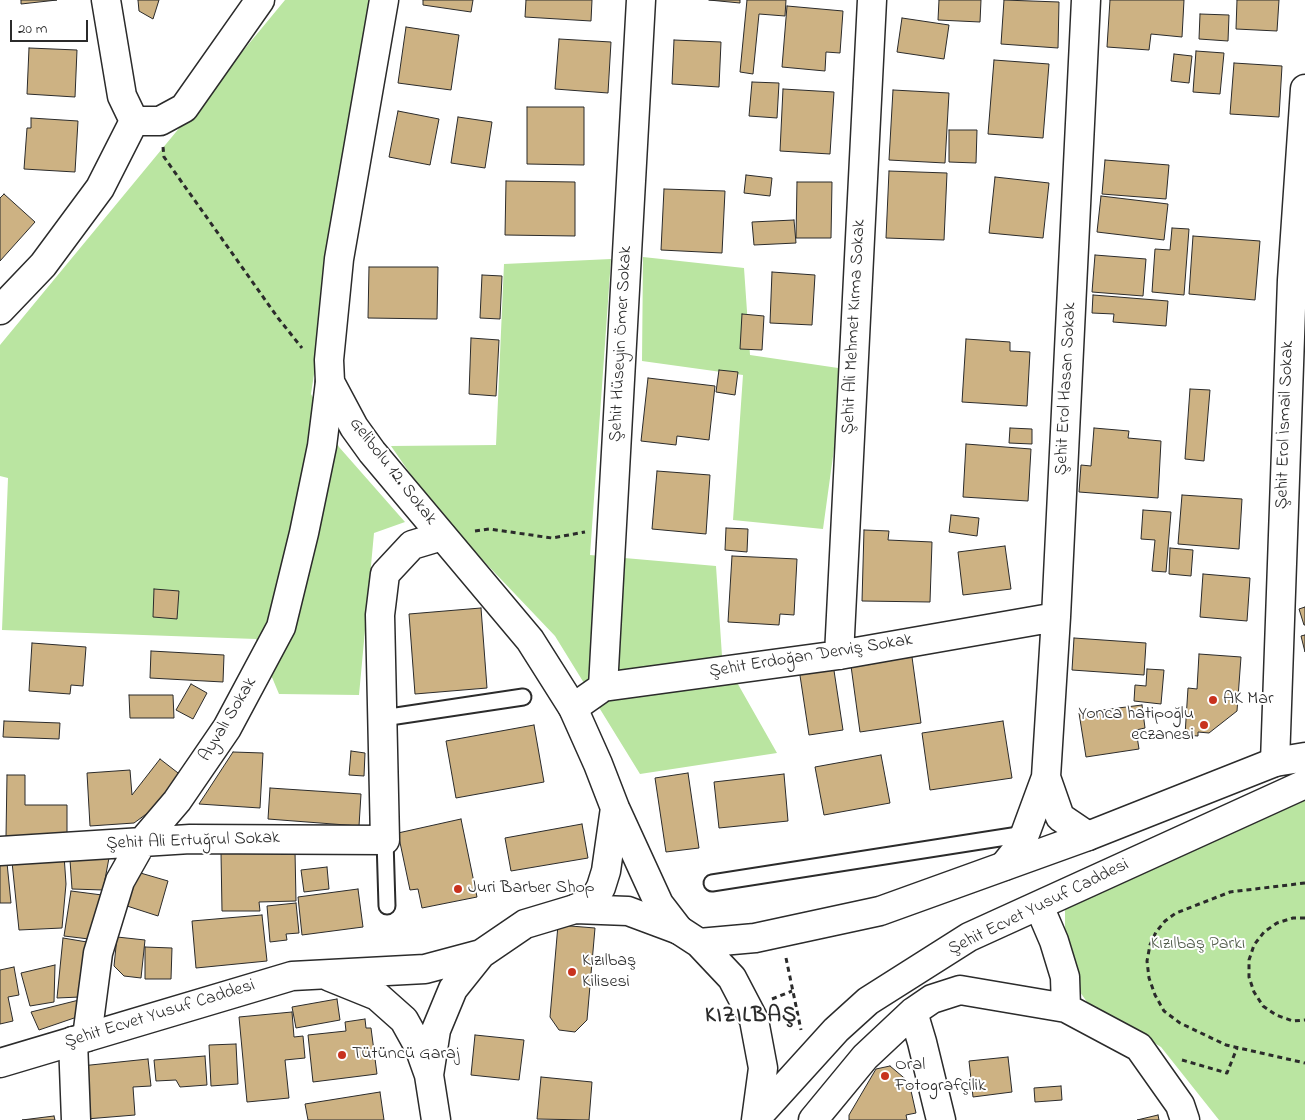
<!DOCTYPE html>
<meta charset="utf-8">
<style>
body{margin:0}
#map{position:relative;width:1305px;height:1120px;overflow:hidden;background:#fff;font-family:"Indie Flower",sans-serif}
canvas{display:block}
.scale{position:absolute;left:10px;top:20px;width:78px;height:22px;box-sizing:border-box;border:2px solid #2b2b2b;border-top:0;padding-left:6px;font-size:15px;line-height:18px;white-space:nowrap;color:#2b2b2b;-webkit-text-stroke:4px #fff;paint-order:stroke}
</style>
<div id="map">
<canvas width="1305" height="1120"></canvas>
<div class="scale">20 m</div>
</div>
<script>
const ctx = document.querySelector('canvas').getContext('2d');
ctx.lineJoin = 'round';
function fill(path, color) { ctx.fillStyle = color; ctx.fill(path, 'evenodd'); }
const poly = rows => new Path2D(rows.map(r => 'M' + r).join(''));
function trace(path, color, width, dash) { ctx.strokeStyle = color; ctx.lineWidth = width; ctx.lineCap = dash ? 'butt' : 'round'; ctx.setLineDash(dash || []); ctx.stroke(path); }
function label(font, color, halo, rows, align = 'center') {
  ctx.font = font + ' "Indie Flower",sans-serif'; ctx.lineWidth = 4; ctx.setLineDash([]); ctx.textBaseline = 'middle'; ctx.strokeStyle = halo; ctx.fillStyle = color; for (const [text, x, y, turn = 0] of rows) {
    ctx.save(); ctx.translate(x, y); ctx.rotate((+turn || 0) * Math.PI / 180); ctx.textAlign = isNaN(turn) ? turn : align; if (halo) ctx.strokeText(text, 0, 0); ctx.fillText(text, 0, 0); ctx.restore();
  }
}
const green = poly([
 [285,0,371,0,311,394,339,447,405,522,374,533,359,695,279,694,256,639,2,630,8,478,0,476,0,345],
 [643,257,744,268,750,355,845,369,823,529,733,520,743,375,642,361],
 [611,259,590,555,716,566,722,656,777,753,640,774,555,636,436,511,391,446,496,445,504,264],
 [1305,789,1305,1120,1219,1120,1161,1047,1087,1002,1080,992,1072,971,1065,935,1065,907]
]);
const building = poly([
 [21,0,57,0,21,4,21,0],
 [138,0,159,0,153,19,139,11,138,0],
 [423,0,473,0,471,12,423,5,423,0],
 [526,0,592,0,591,21,525,17,526,0],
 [709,0,740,0,740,3,709,0],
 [747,0,786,0,785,16,759,14,753,74,740,72,747,0],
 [939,0,981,0,980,22,938,20,939,0],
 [1004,0,1059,2,1058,48,1001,44,1004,0],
 [1110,0,1184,0,1182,37,1151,34,1149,50,1107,47,1110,0],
 [1237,0,1279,0,1277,31,1236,29,1237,0],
 [787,6,843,11,840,53,826,52,825,71,782,67,787,6],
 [1200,14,1229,15,1228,41,1199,39,1200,14],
 [902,18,949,25,944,59,897,52,902,18],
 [406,27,459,35,451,90,398,83,406,27],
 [559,39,611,42,608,93,555,89,559,39],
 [674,40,721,42,719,87,672,84,674,40],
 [29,48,77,50,75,97,27,94,29,48],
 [1196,51,1224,53,1220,94,1193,92,1196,51],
 [1174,54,1192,56,1189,83,1171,81,1174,54],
 [994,60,1049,64,1043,138,988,134,994,60],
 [1234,63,1282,66,1279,117,1230,114,1234,63],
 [752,82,779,83,777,118,749,116,752,82],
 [783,89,834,92,830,154,780,151,783,89],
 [893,90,949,93,945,163,889,160,893,90],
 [527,107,584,107,584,165,527,164,527,107],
 [398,111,439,119,430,165,389,157,398,111],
 [458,117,492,122,485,168,451,163,458,117],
 [31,118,78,121,75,172,24,169,27,128,31,128,31,118],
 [949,130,977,130,976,163,949,162,949,130],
 [1105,160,1169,165,1166,199,1102,194,1105,160],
 [889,171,947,173,944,240,886,238,889,171],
 [746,175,772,178,770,196,744,193,746,175],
 [995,177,1049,183,1043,238,989,233,995,177],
 [506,181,575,182,575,236,505,235,506,181],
 [797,182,832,182,831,238,796,238,797,182],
 [664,189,725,191,722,253,661,250,664,189],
 [4,194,35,222,0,261,0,198,4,194],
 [1101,196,1168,204,1164,240,1097,232,1101,196],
 [794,220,796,243,754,245,752,222,794,220],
 [1172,228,1189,229,1184,295,1152,292,1155,249,1170,250,1172,228],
 [1193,236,1260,241,1255,300,1189,294,1193,236],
 [1095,255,1146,259,1143,296,1092,292,1095,255],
 [369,267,438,267,437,319,368,318,369,267],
 [772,272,815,275,812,325,770,323,772,272],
 [482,275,502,276,500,319,480,318,482,275],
 [1093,295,1168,301,1166,326,1113,322,1114,314,1092,313,1093,295],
 [742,314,764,316,762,350,740,349,742,314],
 [471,338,499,340,496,396,469,394,471,338],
 [966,339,1010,342,1010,351,1030,352,1027,406,962,402,966,339],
 [719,370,738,372,735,395,716,392,719,370],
 [648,378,715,386,709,440,677,436,676,445,641,441,648,378],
 [1190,389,1210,390,1204,461,1185,459,1190,389],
 [1010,428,1032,429,1032,444,1009,443,1010,428],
 [1094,428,1129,431,1128,438,1161,441,1158,498,1079,492,1081,465,1091,466,1094,428],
 [966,444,1031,449,1028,501,963,497,966,444],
 [657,471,710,475,706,534,652,529,657,471],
 [1182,495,1242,499,1239,549,1178,544,1182,495],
 [1143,510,1171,512,1166,572,1152,571,1155,540,1141,539,1143,510],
 [951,515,979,518,977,536,949,532,951,515],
 [726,528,748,529,747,552,725,550,726,528],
 [864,530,889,531,888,540,932,542,930,602,862,601,864,530],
 [1005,546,1011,589,963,595,958,552,1005,546],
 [1170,548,1193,550,1191,576,1169,574,1170,548],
 [732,556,797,559,794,615,780,614,779,625,728,622,732,556],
 [1203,574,1250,578,1247,621,1200,617,1203,574],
 [154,589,179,591,177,619,153,617,154,589],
 [1305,607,1305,625,1304,625,1299,609,1305,607],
 [481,608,487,688,415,694,409,614,481,608],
 [1305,635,1305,652,1301,636,1305,635],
 [1074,638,1146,643,1144,675,1072,670,1074,638],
 [32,643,86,647,83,686,71,685,70,694,29,691,32,643],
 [151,651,224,655,223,682,150,678,151,651],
 [1199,654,1241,657,1237,711,1209,733,1198,732,1198,736,1185,735,1188,688,1197,689,1199,654],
 [912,657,921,723,860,732,851,666,912,657],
 [833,664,843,730,809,735,799,669,833,664],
 [1147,669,1164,670,1161,704,1134,701,1135,685,1146,686,1147,669],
 [191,684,207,693,193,719,176,710,191,684],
 [129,695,173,695,174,718,130,718,129,695],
 [1142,705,1145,728,1136,730,1139,749,1086,757,1079,713,1142,705],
 [4,721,60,723,59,739,3,737,4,721],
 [1003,721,1012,778,930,790,922,733,1003,721],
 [534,725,544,782,456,798,446,741,534,725],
 [351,751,365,753,364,776,349,775,351,751],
 [233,752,263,753,260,808,199,804,233,752],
 [881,755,890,803,824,815,815,767,881,755],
 [160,759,182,776,160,804,134,823,90,826,87,773,130,770,132,795,160,759],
 [688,773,699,848,666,852,655,778,688,773],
 [784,774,788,821,719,828,714,782,784,774],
 [7,775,25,775,25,805,67,805,67,836,6,836,7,775],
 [270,788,361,794,359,826,268,819,270,788],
 [461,819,477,897,422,908,418,889,410,890,398,833,461,819],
 [582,824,588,858,511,871,505,838,582,824],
 [295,851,296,901,259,902,260,911,222,911,221,853,295,851],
 [64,855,66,884,62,928,19,930,12,862,64,855],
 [109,858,103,890,72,889,70,860,109,858],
 [0,863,7,863,11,903,0,903,0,863],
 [327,867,329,889,304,892,301,870,327,867],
 [137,872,168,881,158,916,127,906,137,872],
 [358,889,363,927,302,935,298,897,358,889],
 [71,891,102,895,89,939,64,936,71,891],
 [296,903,299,933,286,934,287,940,270,942,267,906,296,903],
 [262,915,267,961,196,968,192,921,262,915],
 [558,925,595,928,587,1020,575,1032,559,1030,550,1017,558,925],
 [117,937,145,940,141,978,124,976,114,966,117,937],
 [63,938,87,942,80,997,57,998,63,938],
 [145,947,172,948,171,979,145,979,145,947],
 [55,965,54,1002,30,1006,21,973,55,965],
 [14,967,19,995,8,997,13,1021,0,1024,0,970,14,967],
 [337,999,340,1020,296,1028,292,1007,337,999],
 [79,1000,80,1016,39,1030,31,1012,79,1000],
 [292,1012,294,1037,303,1036,305,1058,285,1060,289,1098,247,1102,239,1017,292,1012],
 [365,1019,366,1028,371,1028,377,1074,313,1082,308,1035,346,1031,345,1022,365,1019],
 [475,1035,524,1040,519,1080,471,1075,475,1035],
 [236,1044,238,1084,211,1086,209,1045,236,1044],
 [205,1056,207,1085,180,1087,176,1080,156,1081,154,1060,205,1056],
 [1008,1057,1012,1092,973,1097,969,1061,1008,1057],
 [148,1059,151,1086,133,1087,135,1115,86,1119,81,1066,148,1059],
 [890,1066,909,1082,916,1113,906,1115,907,1120,849,1120,849,1115,876,1069,890,1066],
 [541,1077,592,1082,589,1120,537,1119,541,1077],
 [1061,1086,1062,1100,1035,1102,1034,1088,1061,1086],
 [380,1092,384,1120,308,1120,305,1104,380,1092],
 [1158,1115,1159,1120,1137,1120,1158,1115],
 [54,1116,55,1120,22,1120,54,1116]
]);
const path = poly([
 [163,147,164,157,278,318,302,348],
 [475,531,489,529,552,538,585,532],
 [1305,883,1230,892,1176,913,1165,921,1156,932,1150,945,1147,961,1149,978,1155,995,1164,1011,1180,1023,1226,1045,1305,1063],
 [1305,918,1293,918,1277,923,1264,932,1254,945,1249,960,1249,977,1254,992,1263,1006,1276,1015,1293,1021,1305,1020],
 [786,958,801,1030],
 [772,999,792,991],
 [1182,1060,1227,1073,1237,1048]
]);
const service = poly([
 [383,718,523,697],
 [385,840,387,906],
 [712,883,1025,834]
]);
const minor = poly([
 [106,0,122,96,134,121],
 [134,121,160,121,184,108,260,0],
 [0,310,43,265,100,188,134,121],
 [839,655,872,0],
 [603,687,641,0],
 [573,708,603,687,839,655,1056,617],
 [1275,762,1292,280,1305,89],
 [1046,777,1060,817,1088,836],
 [0,851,190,839,385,840,380,615,385,574,412,545,442,536],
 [1004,866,1020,846,1025,834,1046,777,1056,617,1086,0],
 [1039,906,1054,941,1065,977,1066,1008],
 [913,1012,922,1042,941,1120],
 [87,1037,98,953,120,881,142,842,177,801,227,728,281,627,304,533,322,446,330,382],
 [73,1041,76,1120],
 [813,1120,865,1057,913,1012,932,999,960,990,1066,1008,1139,1047,1180,1105,1185,1120]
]);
const tertiary = poly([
 [384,0,339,259,329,360,330,382,354,427,372,452,530,640,573,708,598,764,615,808,659,904,679,930],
 [575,909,594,900,601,887,606,871,615,808]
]);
const secondary = poly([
 [699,943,755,938,880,911,1088,836,1275,762,1305,757],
 [330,977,377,996,404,1020,419,1047,429,1075],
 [0,1063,292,976,425,969,481,954],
 [758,1116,836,1030,868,1001,969,937,1305,784],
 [436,1120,429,1075,436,1030,453,989,481,954,525,924,575,909,628,911,679,930,699,943,732,978,754,1020,763,1068,756,1120]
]);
const markers = [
 [1213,700,5,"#c8321e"],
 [1204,725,5,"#c8321e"],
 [458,889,5,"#c8321e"],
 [572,972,5,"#c8321e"],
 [342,1055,5,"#c8321e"],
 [885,1076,5,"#c8321e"]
];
const streetNames = [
 ["Şehit Ali Mehmet Kırma Sokak",855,327,-87],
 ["Şehit Hüseyin Ömer Sokak",622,344,-87],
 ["Şehit Erol Hasan Sokak",1067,389,-87],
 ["Şehit Erol İsmail Sokak",1286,425,-88],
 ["Gelibolu 12. Sokak",392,472,52],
 ["Şehit Erdoğan Derviş Sokak",811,657,-9],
 ["Ayvalı Sokak",229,720,-59],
 ["Şehit Ali Ertuğrul Sokak",193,842,-2],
 ["Şehit Ecvet Yusuf Caddesi",1039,908,-26],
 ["Şehit Ecvet Yusuf Caddesi",160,1015,-17]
];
const poiNames = [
 ["AK Mar",1223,700],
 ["Yonca hatipoğlu",1194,715,"right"],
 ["eczanesi",1194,736,"right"],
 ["Juri Barber Shop",468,889],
 ["Kızılbaş",582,962],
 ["Kilisesi",582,983],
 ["Tütüncü Garaj",352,1055],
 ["Oral",895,1066],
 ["Fotografçilik",895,1087]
];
const parkNames = [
 ["Kızılbaş Parkı",1198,945]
];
const districtNames = [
 ["KIZILBAŞ",751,1017]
];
fill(green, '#bae5a1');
fill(building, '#cdb283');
trace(building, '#2b2b2b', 1);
trace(service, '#2b2b2b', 19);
trace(minor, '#2b2b2b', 31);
trace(tertiary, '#2b2b2b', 31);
trace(secondary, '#2b2b2b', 31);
trace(path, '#2b2b2b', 3, [5, 4]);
trace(service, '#fff', 15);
trace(minor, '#fff', 28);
trace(tertiary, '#fff', 28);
trace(secondary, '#fff', 28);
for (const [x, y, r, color] of markers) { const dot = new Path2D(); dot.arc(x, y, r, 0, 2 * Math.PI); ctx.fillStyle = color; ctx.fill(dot); trace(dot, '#fff', 2); }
label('18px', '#2b2b2b', '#fff', streetNames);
label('18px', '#2b2b2b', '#fff', poiNames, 'left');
label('18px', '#4f5a48', '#fff', parkNames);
ctx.letterSpacing = '1px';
label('bold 22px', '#2b2b2b', '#fff', districtNames);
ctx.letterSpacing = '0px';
</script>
